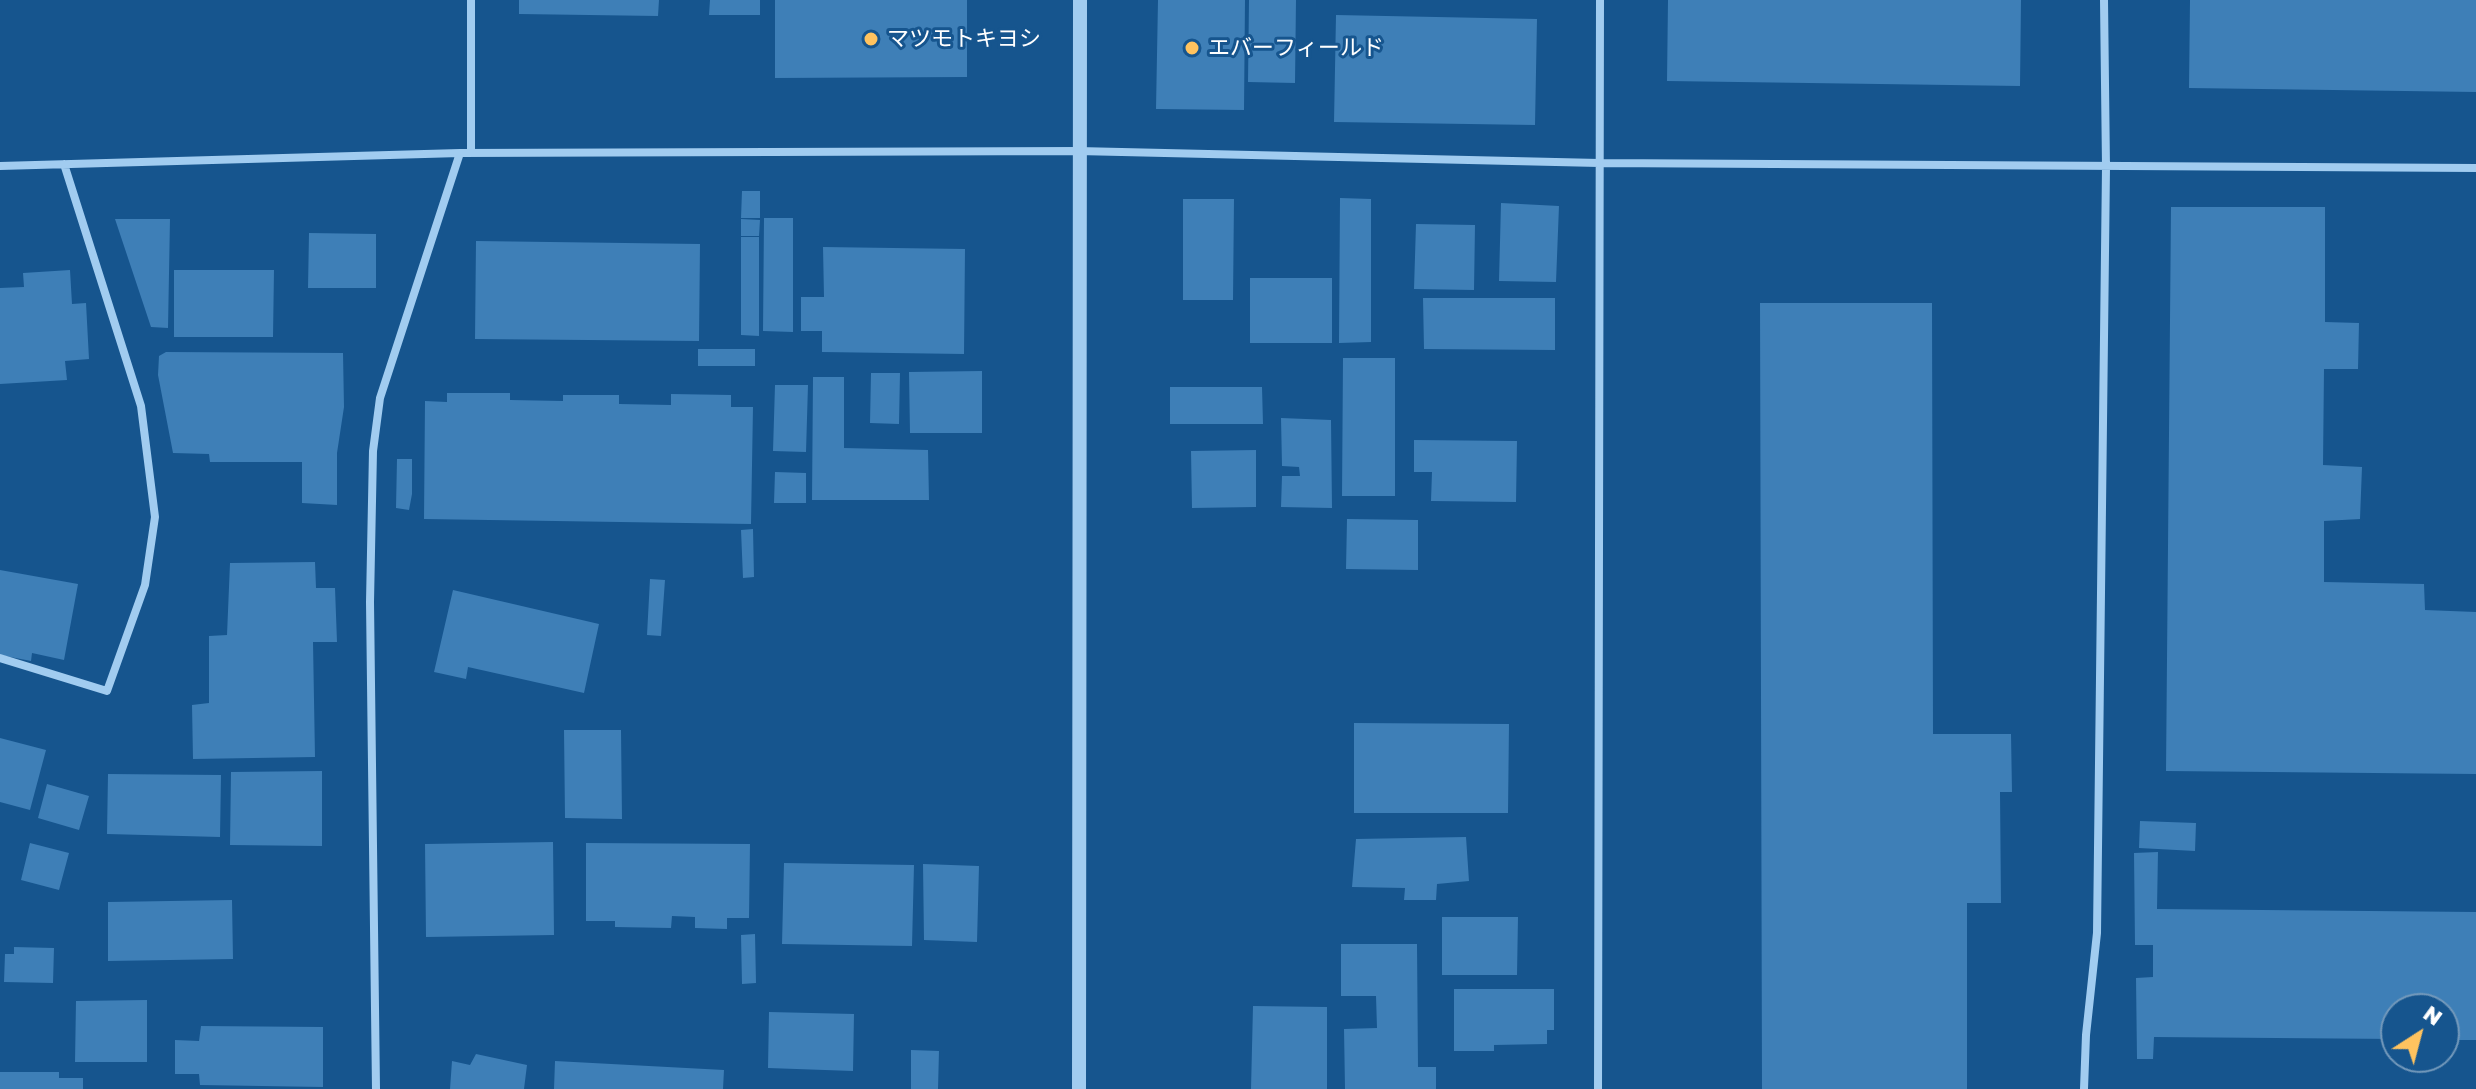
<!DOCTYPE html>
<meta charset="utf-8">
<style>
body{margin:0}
#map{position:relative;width:2476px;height:1089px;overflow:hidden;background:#16558e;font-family:"Golos Text",sans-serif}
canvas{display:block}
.north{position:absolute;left:2380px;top:993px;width:80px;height:80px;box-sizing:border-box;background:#16558e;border:2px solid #7399bb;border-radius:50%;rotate:36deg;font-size:22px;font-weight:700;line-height:32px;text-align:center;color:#fff}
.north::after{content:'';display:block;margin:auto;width:28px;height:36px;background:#ffc35f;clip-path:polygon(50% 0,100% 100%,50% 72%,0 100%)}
</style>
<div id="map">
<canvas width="2476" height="1089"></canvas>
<div class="north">N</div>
</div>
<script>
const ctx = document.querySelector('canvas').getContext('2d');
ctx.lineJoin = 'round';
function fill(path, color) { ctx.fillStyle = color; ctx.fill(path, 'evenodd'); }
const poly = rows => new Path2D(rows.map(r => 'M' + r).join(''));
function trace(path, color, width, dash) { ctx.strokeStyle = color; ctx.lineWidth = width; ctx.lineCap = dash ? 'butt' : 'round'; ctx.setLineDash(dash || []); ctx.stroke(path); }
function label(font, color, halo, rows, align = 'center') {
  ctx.font = font + ' "Golos Text","Noto Sans JP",sans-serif'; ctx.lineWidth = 6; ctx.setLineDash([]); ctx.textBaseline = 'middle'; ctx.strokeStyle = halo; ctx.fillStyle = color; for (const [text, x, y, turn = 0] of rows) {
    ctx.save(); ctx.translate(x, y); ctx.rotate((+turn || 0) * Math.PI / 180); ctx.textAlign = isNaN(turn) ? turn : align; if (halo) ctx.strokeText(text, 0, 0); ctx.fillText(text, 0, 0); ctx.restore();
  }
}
const building = poly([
 [519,0,659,0,658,16,519,14],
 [710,0,760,0,760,15,709,15],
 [775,0,967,0,967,77,775,78],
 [1158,0,1245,0,1244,110,1156,109],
 [1249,0,1296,0,1295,83,1248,82],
 [1668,0,2021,0,2020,86,1667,81],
 [2190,0,2476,0,2476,92,2189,88],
 [1336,15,1537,19,1535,125,1334,122],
 [742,191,760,191,760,218,741,218],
 [1340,198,1371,199,1371,342,1339,343],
 [1183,199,1234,199,1233,300,1183,300],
 [1501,203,1559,206,1556,282,1499,281],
 [2171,207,2325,207,2325,322,2359,323,2358,369,2324,369,2323,465,2362,467,2360,519,2324,521,2324,582,2424,584,2425,610,2476,612,2476,774,2166,771],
 [764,218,793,218,793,332,763,331],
 [115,219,170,219,168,328,151,327],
 [741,219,760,220,759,236,741,236],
 [1416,224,1475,225,1474,290,1414,289],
 [309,233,376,234,376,288,308,288],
 [741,237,759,237,759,336,741,335],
 [476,241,700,244,699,341,475,339],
 [823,247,965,249,964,354,822,352,822,331,801,331,801,297,824,297],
 [70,270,72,304,86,303,89,359,65,361,67,380,0,384,0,288,24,287,23,273],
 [174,270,274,270,273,337,174,337],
 [1250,278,1332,278,1332,343,1250,343],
 [1423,298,1555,298,1555,350,1424,349],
 [1760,303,1932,303,1933,734,2011,734,2012,792,2000,792,2001,903,1967,903,1967,1089,1762,1089],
 [698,349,755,349,755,366,698,366],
 [166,352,343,353,344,407,337,453,337,505,302,503,302,462,210,462,209,454,173,453,158,375,159,356],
 [1343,358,1395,358,1395,496,1342,496],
 [982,371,982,433,910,433,909,372],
 [871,373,900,373,899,424,870,423],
 [813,377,844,377,844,448,928,450,929,500,812,500],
 [775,385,808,385,806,452,773,451],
 [1170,387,1262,387,1263,424,1170,424],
 [447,393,510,393,510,400,563,401,563,395,619,395,619,404,671,405,671,394,731,395,731,407,753,407,751,524,424,519,425,401,447,402],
 [1281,418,1331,420,1332,508,1281,507,1282,476,1300,476,1299,467,1282,466],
 [1414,440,1517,441,1516,502,1431,501,1432,472,1414,472],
 [1256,450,1256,507,1192,508,1191,451],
 [397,459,412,459,412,494,409,510,396,508],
 [775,472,806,473,806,503,774,503],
 [1347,519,1418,520,1418,570,1346,569],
 [753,529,754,577,743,578,741,530],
 [315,562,316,588,335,588,337,642,313,642,315,757,193,759,192,705,209,703,209,636,227,635,230,563],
 [0,570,78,584,64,660,32,653,31,661,0,655],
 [650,579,665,580,661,636,647,635],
 [453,590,599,624,584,693,468,667,466,679,434,672],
 [1354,723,1509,724,1508,813,1354,813],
 [564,730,621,730,622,819,565,818],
 [0,738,46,750,30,810,0,802],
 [322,771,322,846,230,845,231,772],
 [108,774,221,775,220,837,107,834],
 [47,784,89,796,79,830,38,818],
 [2140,821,2196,823,2195,851,2139,848],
 [1466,837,1469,881,1437,884,1436,900,1404,900,1405,888,1352,887,1356,839],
 [553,842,554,935,426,937,425,844],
 [30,843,69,853,59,890,21,880],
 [586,843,750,844,749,918,727,918,727,929,695,928,695,917,672,916,671,928,615,927,615,921,586,921],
 [2158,852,2157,909,2476,912,2476,1040,2444,1040,2444,1009,2396,1009,2396,1039,2154,1037,2153,1059,2137,1059,2136,978,2153,977,2153,945,2135,945,2134,853],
 [784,863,914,865,912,946,782,944],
 [923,864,979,866,977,942,924,940],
 [232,900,233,959,108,961,108,902],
 [1442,917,1518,917,1517,975,1442,975],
 [755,934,756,983,742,984,741,935],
 [1341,944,1417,944,1418,1067,1436,1067,1436,1089,1345,1089,1344,1029,1377,1028,1376,996,1341,996],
 [14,947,54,948,53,983,4,982,5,954,14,954],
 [1454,989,1554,989,1554,1030,1547,1030,1547,1044,1494,1045,1494,1051,1454,1051],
 [147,1000,147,1062,75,1062,76,1001],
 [1253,1006,1327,1007,1327,1089,1251,1089],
 [769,1012,854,1014,853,1071,768,1068],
 [201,1026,323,1027,323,1087,200,1085,199,1074,175,1074,175,1040,199,1041],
 [911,1050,939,1051,938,1089,911,1089],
 [476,1054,527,1065,524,1089,450,1089,452,1061,470,1065],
 [555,1061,724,1070,723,1089,554,1089],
 [0,1072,59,1072,59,1078,83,1078,83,1089,0,1089]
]);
const minor = poly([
 [471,153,471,0],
 [0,166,460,153,1078,151,1599,163,2476,168],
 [0,658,107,691,145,585,155,517,141,406,64,164],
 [376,1089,370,602,373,451,380,398,460,153],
 [1598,1089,1600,0],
 [2084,1089,2086,1035,2097,933,2106,167,2104,0]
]);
const tertiary = poly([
 [1079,1089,1080,0]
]);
const markers = [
 [871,39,8,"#ffc35f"],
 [1192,48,8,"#ffc35f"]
];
const poiNames = [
 ["マツモトキヨシ",887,39],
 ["エバーフィールド",1208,48]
];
fill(building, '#3e7fb7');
trace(minor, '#a1ccf0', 8);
trace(tertiary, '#a1ccf0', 14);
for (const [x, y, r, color] of markers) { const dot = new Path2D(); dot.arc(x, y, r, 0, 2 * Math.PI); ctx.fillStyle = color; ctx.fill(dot); trace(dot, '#16558e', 3); }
label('22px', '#fff', '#16558e', poiNames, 'left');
</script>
